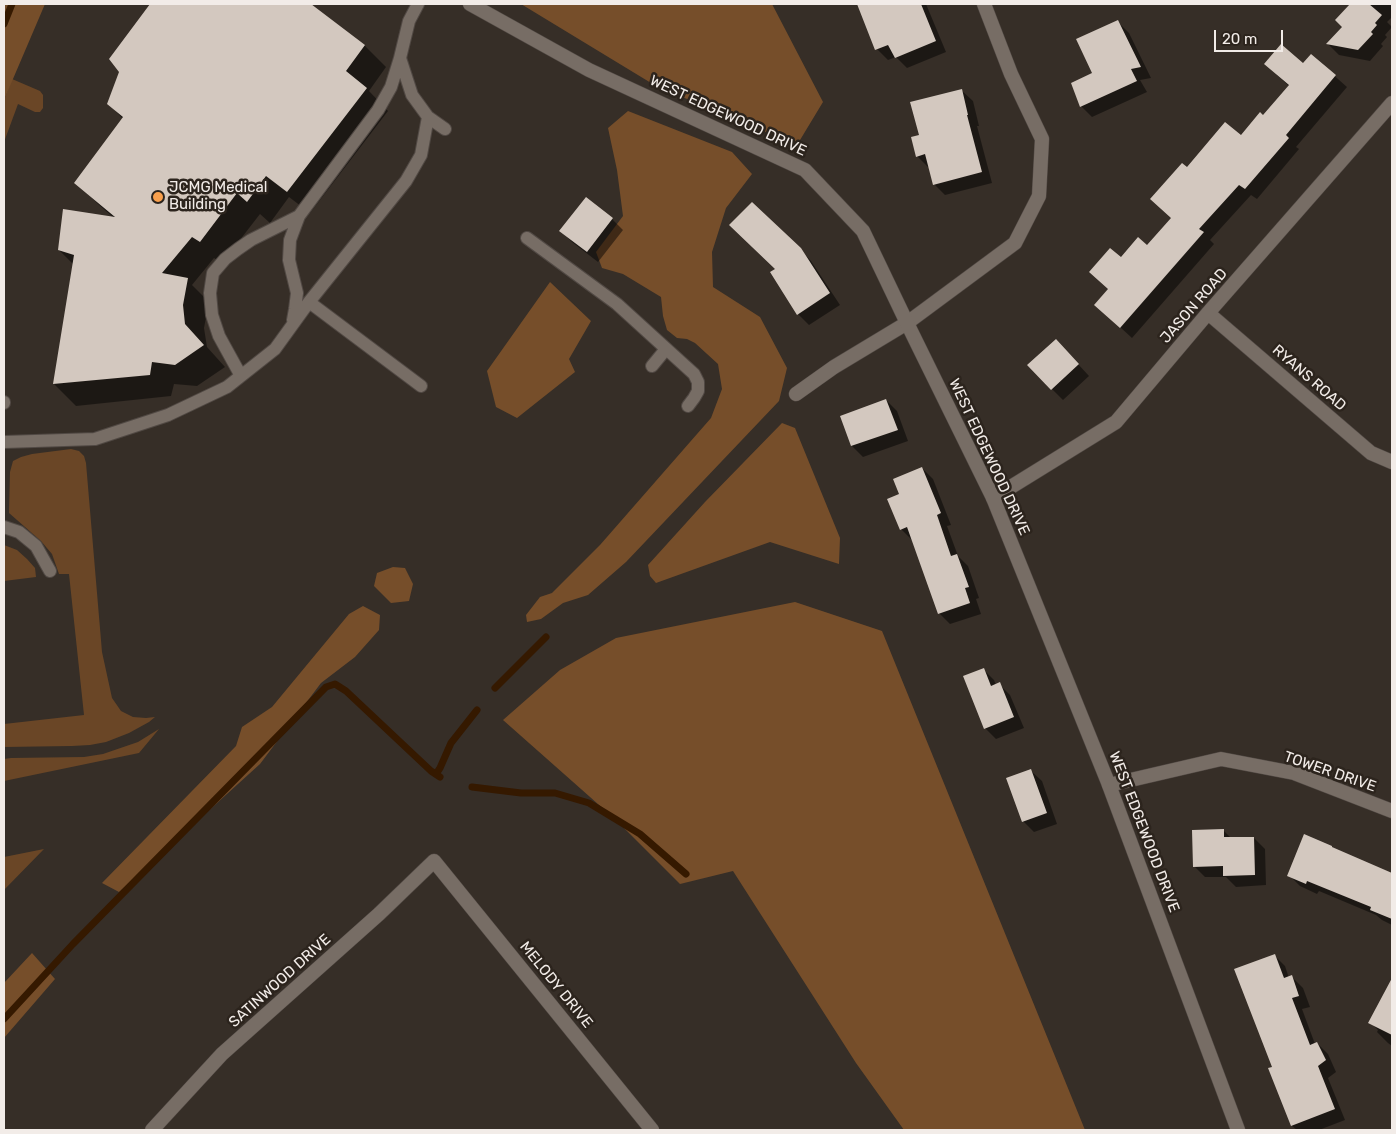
<!DOCTYPE html>
<style>
body{margin:0}
#map{position:relative;width:1396px;height:1134px;overflow:hidden;background:#362e27;font-family:Rubik,sans-serif}
canvas{display:block}
.frame{position:absolute;inset:0;border:5px solid #f2ece8;pointer-events:none}
.scale{position:absolute;left:1214px;top:30px;width:69px;height:22px;box-sizing:border-box;border:2px solid #f2ece8;border-top:0;padding-left:6px;font-size:15px;line-height:18px;white-space:nowrap;color:#f2ece8;-webkit-text-stroke:4px #2c241d;paint-order:stroke}
</style>
<div id="map">
<canvas width="1396" height="1134"></canvas>
<div class="frame"></div>
<div class="scale">20 m</div>
</div>
<script>
const ctx = document.querySelector('canvas').getContext('2d');
ctx.lineJoin = 'round';
function fill(path, color) { ctx.fillStyle = color; ctx.fill(path, 'evenodd'); }
const poly = rows => new Path2D(rows.map(r => 'M' + r).join(''));
function trace(path, color, width, dash) { ctx.strokeStyle = color; ctx.lineWidth = width; ctx.lineCap = dash ? 'butt' : 'round'; ctx.setLineDash(dash || []); ctx.stroke(path); }
function label(font, color, halo, rows, align = 'center') {
  ctx.font = font + ' Rubik,sans-serif'; ctx.lineWidth = 5; ctx.setLineDash([]); ctx.textBaseline = 'middle'; ctx.strokeStyle = halo; ctx.fillStyle = color; for (const [text, x, y, turn = 0] of rows) {
    ctx.save(); ctx.translate(x, y); ctx.rotate((+turn || 0) * Math.PI / 180); ctx.textAlign = isNaN(turn) ? turn : align; if (halo) ctx.strokeText(text, 0, 0); ctx.fillText(text, 0, 0); ctx.restore();
  }
}
const green = poly([
 [12,79,40,91,43,95,43,108,40,112,35,112,18,104,4,142,4,100],
 [71,449,79,451,84,456,86,463,102,652,112,698,121,711,133,717,146,718,155,717,149,722,129,733,106,742,90,745,72,746,4,747,4,724,84,715,69,574,59,574,52,554,41,541,9,513,10,472,13,461,21,457,32,454],
 [4,545,17,550,27,559,35,568,36,577,4,581],
 [159,729,139,753,4,781,4,759,11,758,84,757,103,754,138,742],
 [44,849,4,890,4,857]
]);
const forest = poly([
 [4,4,45,4,4,100],
 [521,4,772,4,823,102,797,145,656,86],
 [628,111,732,152,752,174,726,208,712,252,713,287,760,317,787,368,779,401,626,562,588,595,563,603,541,619,527,622,526,615,540,597,552,593,600,545,711,418,722,389,718,364,695,343,687,339,677,338,667,330,663,316,661,297,623,274,602,268,596,252,623,216,617,170,608,128],
 [550,282,591,321,569,359,575,372,517,418,496,407,487,371],
 [782,423,795,428,840,538,839,564,770,542,656,583,650,576,648,565,705,502],
 [393,567,405,568,413,584,409,601,391,603,374,586,377,573],
 [795,602,882,631,1085,1130,904,1130,856,1063,733,871,680,884,616,820,503,720,560,670,616,638],
 [363,606,380,615,379,630,355,657,321,683,260,764,119,892,102,883,236,746,242,727,272,707,349,614],
 [32,953,55,979,4,1038,4,983]
]);
const shadow = poly([
 [152,4,309,4,364,45,386,67,369,91,388,111,310,213,289,197,270,223,260,214,222,263,214,258,192,285,209,302,204,328,207,347,225,367,197,386,174,384,171,396,76,406,54,384,73,264,59,250,114,218,98,204,76,182,123,119,109,104,120,72,111,59],
 [859,4,926,4,946,52,907,68,896,57,888,60,877,49],
 [1352,4,1392,4,1392,17,1387,22,1392,27,1385,35,1387,37,1381,44,1383,46,1370,61,1339,55,1328,44,1344,27,1336,20],
 [1118,22,1129,33,1151,78,1140,80,1147,92,1092,117,1081,106,1094,74],
 [1312,56,1347,87,1296,147,1299,149,1257,199,1251,195,1210,240,1214,244,1132,338,1096,305,1109,290,1121,259,1147,246,1172,218,1187,169,1241,137,1263,117,1289,86,1265,64,1304,65],
 [961,90,973,101,979,126,977,126,992,183,945,195,934,184,930,167,928,167,917,156,920,135],
 [612,219,623,230,598,262,572,242,561,231],
 [800,249,811,261,840,305,809,325,798,314,777,269],
 [1067,352,1089,376,1063,400,1052,389],
 [886,400,897,411,908,441,863,457,852,446,842,416],
 [922,468,933,479,951,525,947,526,958,556,968,566,979,598,976,599,981,614,950,624,939,613,912,540,901,529,901,495],
 [983,669,994,680,996,685,999,684,1010,695,1024,728,996,739,985,728],
 [1030,770,1042,781,1057,824,1034,832,1023,821],
 [1224,831,1231,838,1254,838,1265,849,1266,885,1236,887,1226,877,1205,877,1194,866],
 [1335,850,1392,875,1392,925,1382,920,1376,915,1319,891,1317,894,1300,886,1289,875],
 [1274,955,1285,966,1289,978,1292,977,1303,988,1310,1007,1302,1009,1315,1044,1317,1043,1328,1054,1336,1072,1328,1078,1345,1120,1319,1130,1297,1130,1292,1126,1269,1069,1273,1068],
 [1392,998,1392,1046,1388,1043,1377,1032,1378,1030,1370,1022,1389,1004]
]);
const stream = poly([
 [4,24,12,4],
 [495,688,546,637],
 [436,774,440,768,451,743,477,710],
 [472,787,521,793,555,793,589,803,640,834,686,874],
 [4,1019,73,944,326,687,335,684,346,691,431,771,440,777]
]);
const building = poly([
 [150,4,311,4,365,45,346,71,367,88,287,192,266,176,247,202,237,193,200,242,192,237,162,273,188,278,183,305,185,324,204,345,175,365,152,362,150,375,53,384,74,255,58,250,63,209,115,217,74,183,123,117,107,104,119,72,109,59],
 [857,4,921,4,936,41,895,58,888,45,875,50],
 [1350,4,1369,4,1382,15,1375,23,1377,25,1371,32,1373,34,1358,50,1326,44,1342,27,1335,20],
 [1118,20,1141,67,1131,69,1137,81,1080,107,1071,83,1092,73,1076,39],
 [1281,44,1303,63,1311,54,1336,75,1286,135,1289,138,1245,189,1239,185,1199,229,1204,232,1120,328,1094,305,1108,289,1089,272,1110,248,1121,257,1138,237,1147,245,1171,218,1150,199,1182,163,1187,167,1225,122,1241,135,1260,112,1263,115,1289,85,1264,64],
 [962,89,968,115,967,115,982,172,933,185,925,154,916,157,911,137,919,135,910,102],
 [586,197,613,218,587,252,559,231],
 [752,202,801,248,830,293,797,315,770,272,775,269,729,225],
 [1056,339,1079,364,1051,390,1027,365],
 [886,399,898,430,851,446,840,416],
 [922,467,941,513,937,515,951,556,957,554,969,587,965,588,970,603,938,614,907,527,900,530,887,499,899,494,893,479],
 [984,668,991,686,1000,682,1014,717,984,729,963,676],
 [1031,769,1047,813,1022,822,1006,778],
 [1224,829,1224,837,1254,837,1255,875,1223,876,1223,866,1193,867,1192,830],
 [1304,834,1332,846,1332,847,1392,873,1392,919,1370,910,1371,907,1307,881,1306,884,1287,876],
 [1275,954,1284,978,1292,975,1299,996,1292,998,1310,1045,1317,1042,1326,1060,1318,1066,1335,1109,1291,1126,1268,1068,1272,1067,1234,969],
 [1392,978,1392,1035,1368,1023]
]);
const service = poly([
 [428,117,445,129],
 [527,238,617,304,694,374,698,382,698,391,694,398,688,406],
 [309,302,421,386],
 [293,320,295,309,297,293,289,260,290,240,299,216,378,110,391,87,400,58],
 [652,366,666,349],
 [241,376,219,336,212,315,210,293,213,273,225,259,238,249,251,240,299,216],
 [4,403,4,402],
 [4,442,95,439,168,415,227,387,275,349,309,302,406,181,421,155,428,117,412,95,400,58,409,21,418,4],
 [4,527,19,532,36,546,50,571]
]);
const minor = poly([
 [1208,313,1371,453,1392,462],
 [796,394,834,367,907,323,1015,243,1039,196,1042,139,1011,74,984,4],
 [993,498,1116,422,1208,313,1392,103],
 [1109,785,1221,759,1294,773,1392,811],
 [152,1130,222,1054,379,914,434,861,652,1130]
]);
const tertiary = poly([
 [470,4,589,70,805,170,863,231,907,323,993,498,1109,785,1238,1130]
]);
const markers = [
 [158,197,6,"#f9a04d"]
];
const streetNames = [
 ["WEST EDGEWOOD DRIVE",728,116,25],
 ["JASON ROAD",1194,306,-49],
 ["RYANS ROAD",1309,378,41],
 ["WEST EDGEWOOD DRIVE",989,457,65],
 ["TOWER DRIVE",1330,772,19],
 ["WEST EDGEWOOD DRIVE",1144,832,69],
 ["SATINWOOD DRIVE",280,981,-42],
 ["MELODY DRIVE",556,985,51]
];
const poiNames = [
 ["JCMG Medical",169,188],
 ["Building",169,205]
];
fill(green, '#6a4626');
fill(forest, '#764e2a');
fill(shadow, '#0007');
trace(stream, '#351900', 7);
fill(building, '#d3c8bf');
trace(service, '#514944', 14);
trace(minor, '#514944', 15);
trace(tertiary, '#514944', 15);
trace(service, '#776d65', 12);
trace(minor, '#776d65', 14);
trace(tertiary, '#776d65', 14);
for (const [x, y, r, color] of markers) { const dot = new Path2D(); dot.arc(x, y, r, 0, 2 * Math.PI); ctx.fillStyle = color; ctx.fill(dot); trace(dot, '#2c241d', 2); }
label('15px', '#f2ece8', '#2c241d', streetNames);
label('15px', '#f2ece8', '#2c241d', poiNames, 'left');
</script>
